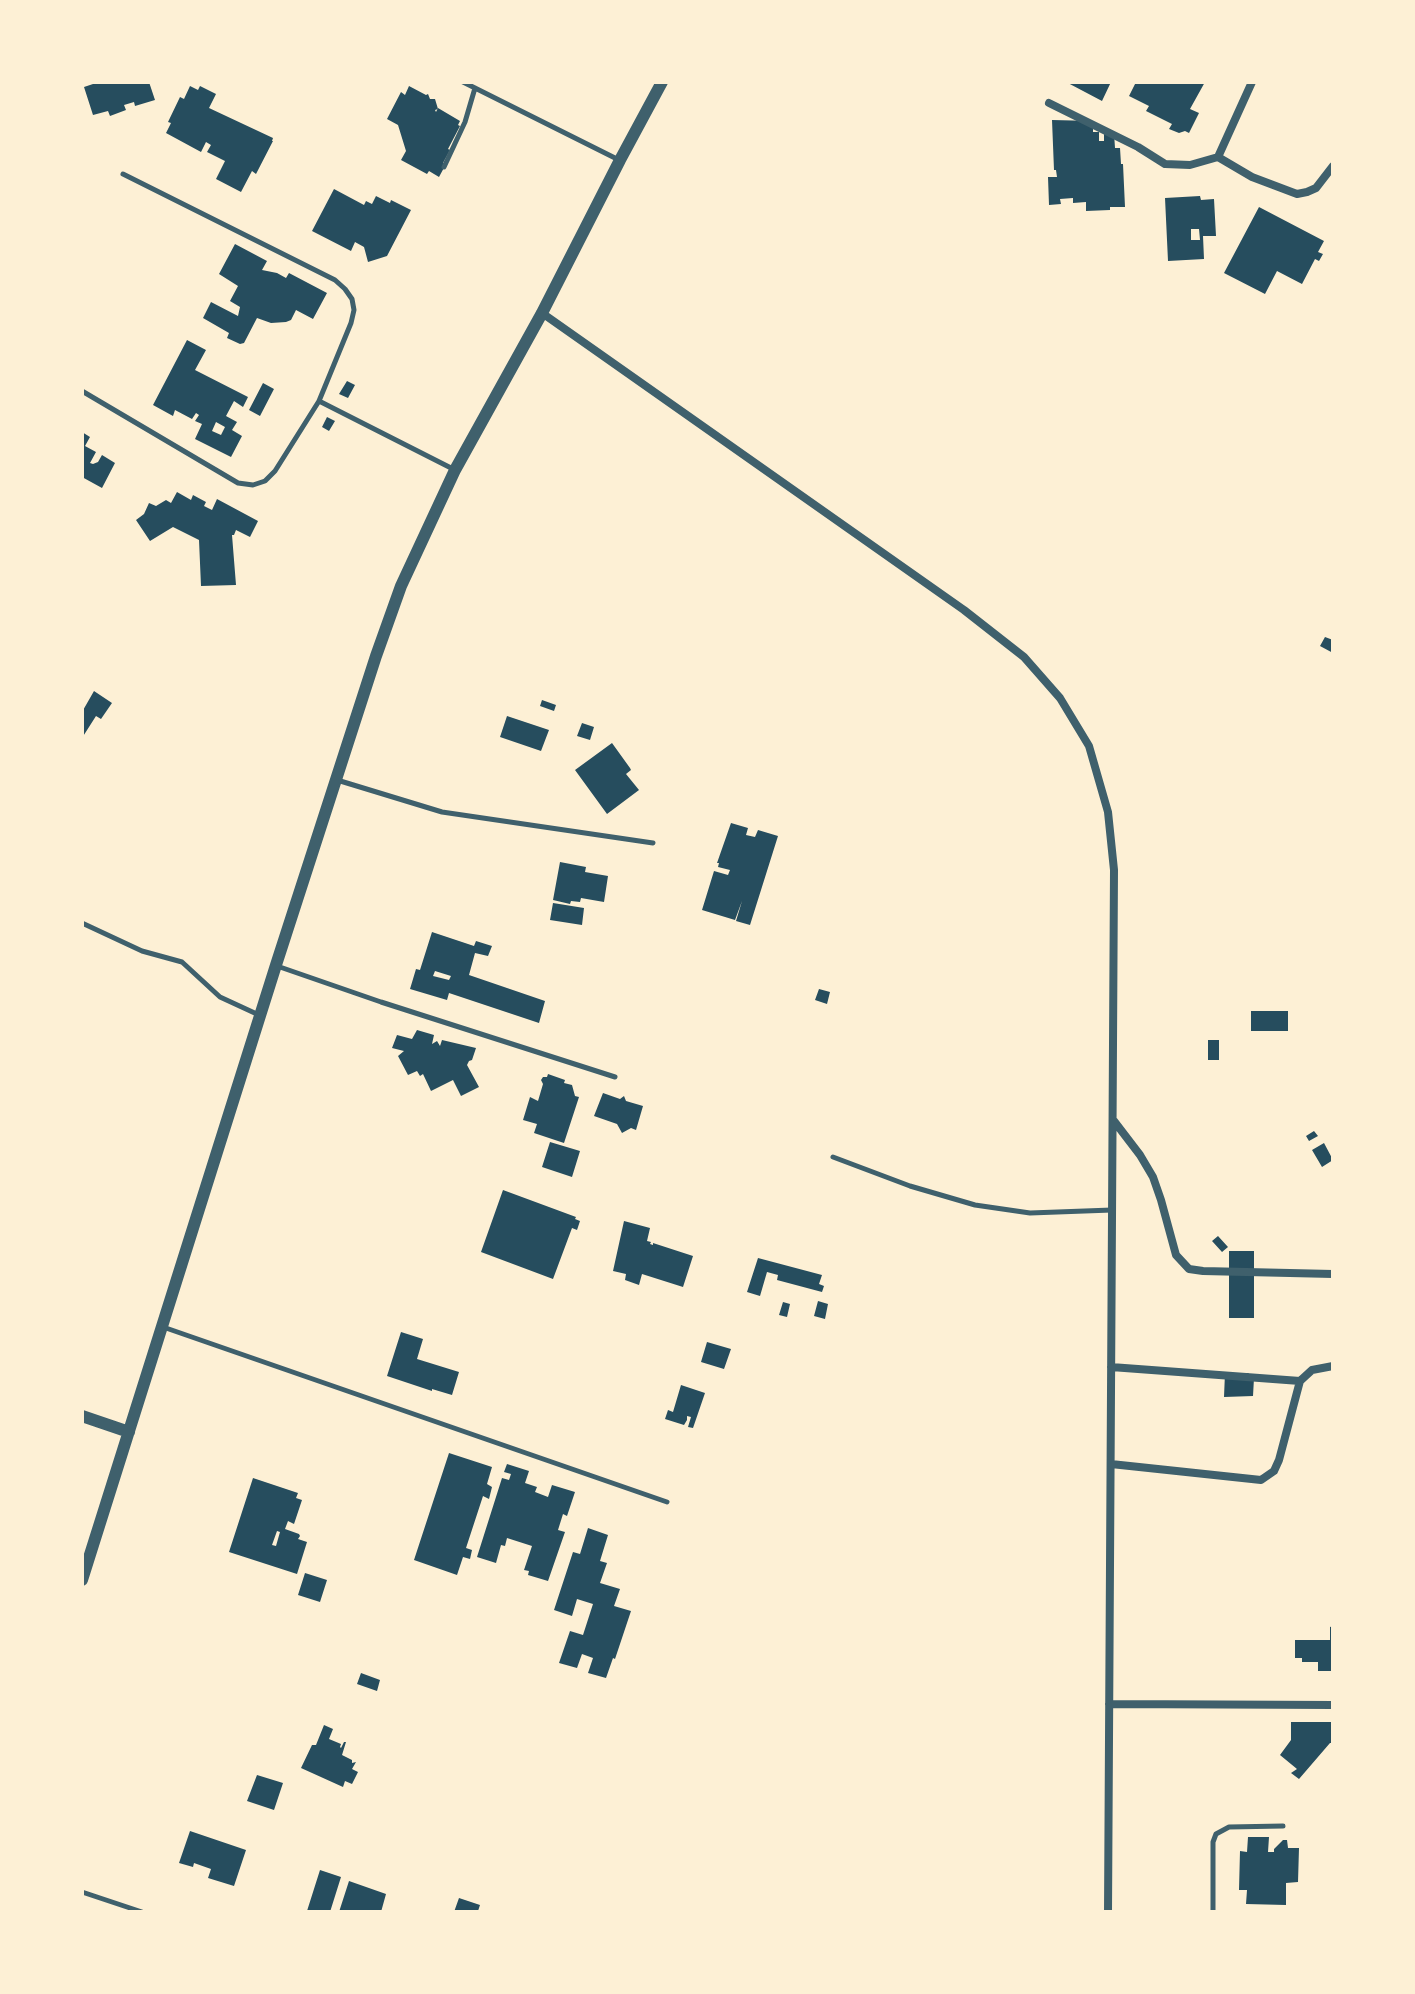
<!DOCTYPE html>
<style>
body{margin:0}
#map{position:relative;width:1415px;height:1994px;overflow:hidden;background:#fdf0d5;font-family:Bitter,serif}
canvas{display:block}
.frame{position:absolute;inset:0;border:84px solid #fdf0d5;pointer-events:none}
</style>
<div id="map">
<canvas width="1415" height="1994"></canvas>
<div class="frame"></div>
</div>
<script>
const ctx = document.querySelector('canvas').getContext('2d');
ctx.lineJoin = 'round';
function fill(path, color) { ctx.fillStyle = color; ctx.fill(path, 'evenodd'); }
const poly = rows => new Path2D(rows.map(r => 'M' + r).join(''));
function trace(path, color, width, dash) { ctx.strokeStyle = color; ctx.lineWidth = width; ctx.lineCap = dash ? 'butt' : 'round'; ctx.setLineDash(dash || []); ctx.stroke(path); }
const building = poly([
 [92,82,149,82,155,100,135,106,134,102,124,105,126,110,110,116,108,111,93,115,84,87,93,84],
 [1066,82,1111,82,1102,101],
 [1136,82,1205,82,1190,109,1199,113,1189,133,1185,131,1179,133,1169,129,1172,124,1146,111,1149,106,1129,96],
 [190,86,198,90,200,86,216,94,209,108,273,138,272,141,273,141,256,174,252,171,241,192,216,179,225,161,207,152,211,145,206,142,201,152,166,133,171,123,168,122,180,97,184,99],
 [409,86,426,95,428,94,430,99,435,99,438,109,435,110,436,112,438,108,460,121,458,125,460,126,448,149,450,150,443,163,446,164,439,177,429,171,427,174,401,160,406,151,398,125,387,119,401,92,405,95],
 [1052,120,1093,121,1093,132,1099,132,1099,141,1104,141,1104,133,1114,133,1115,148,1120,148,1121,164,1123,164,1125,207,1110,207,1110,210,1086,211,1086,202,1073,203,1073,198,1060,199,1061,204,1049,205,1048,177,1057,177,1056,170,1054,170],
 [334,189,364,205,366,201,372,204,376,196,390,203,391,200,411,210,387,256,368,262,364,247,355,242,351,251,312,231],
 [1200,196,1201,200,1214,199,1216,236,1203,236,1204,259,1168,261,1165,198],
 [1191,229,1199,229,1200,240,1191,240],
 [1259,207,1324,241,1318,252,1323,254,1319,261,1315,259,1302,284,1277,271,1265,294,1224,273],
 [235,244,267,261,262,270,277,273,286,278,289,273,327,293,313,319,296,310,291,320,286,322,271,323,257,318,244,343,240,344,227,338,229,333,203,318,211,302,238,316,240,307,230,301,238,286,219,274],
 [187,340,206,350,195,370,248,397,243,407,234,401,226,416,237,422,232,430,242,436,231,457,195,439,202,424,195,421,199,415,196,413,192,419,175,410,173,416,153,405],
 [216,422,225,427,221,435,212,431],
 [347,381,355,385,348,398,339,394],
 [263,383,274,389,260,416,249,410],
 [327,417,335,421,329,431,322,427],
 [82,432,90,437,85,446,96,452,90,463,93,464,98,462,102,455,115,463,102,488,82,477],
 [177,492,191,500,193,495,206,502,204,506,212,510,217,499,258,521,250,537,236,530,234,535,232,535,236,585,201,586,199,540,173,527,150,541,136,520,144,514,149,503,156,506,166,500,171,503],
 [1325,637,1333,640,1333,653,1320,646],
 [94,691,112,703,101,719,96,716,82,738,82,712],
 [542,700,556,705,554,711,540,706],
 [507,716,549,730,541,751,500,737],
 [582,723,594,727,590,740,577,736],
 [612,743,630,768,631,770,626,774,639,790,607,814,575,770],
 [731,823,748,828,746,835,755,837,758,830,778,836,750,925,736,921,742,901,735,920,702,910,714,871,728,875,730,870,718,867,719,863,717,863],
 [560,862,586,867,585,872,608,876,604,902,581,898,580,902,571,901,570,904,553,900],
 [553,903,584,908,582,925,550,920],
 [432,932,474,946,476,941,492,946,488,956,475,953,469,975,545,1001,539,1023,449,993,447,1000,410,989,416,969,420,970],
 [435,971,451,976,449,980,433,976],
 [819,989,830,992,827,1004,815,1000],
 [1251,1011,1288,1011,1288,1031,1251,1031],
 [417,1030,434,1035,432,1044,437,1041,440,1046,442,1040,476,1048,472,1060,469,1061,467,1065,479,1087,461,1096,453,1080,431,1091,423,1074,420,1076,417,1071,408,1075,398,1056,404,1051,392,1048,397,1035,412,1039],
 [1208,1040,1219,1040,1219,1060,1208,1060],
 [548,1074,565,1080,564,1083,572,1085,575,1096,579,1097,564,1143,534,1133,537,1124,523,1120,530,1097,538,1101,543,1084,541,1080,543,1077,547,1077],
 [603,1093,620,1099,624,1096,626,1101,643,1106,636,1130,631,1128,622,1133,617,1124,594,1116],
 [1314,1131,1318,1136,1309,1141,1306,1136],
 [550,1142,580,1151,572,1177,542,1167],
 [1324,1143,1333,1160,1322,1167,1312,1150],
 [503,1190,576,1217,575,1219,580,1221,577,1230,572,1228,553,1279,481,1252],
 [624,1221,650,1228,647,1241,651,1242,650,1244,653,1245,653,1243,693,1256,683,1287,642,1274,639,1285,625,1280,626,1274,613,1271],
 [1218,1236,1228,1247,1222,1252,1212,1241],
 [1229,1251,1254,1251,1254,1318,1229,1318],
 [758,1258,822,1275,819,1284,824,1286,822,1292,777,1280,778,1275,767,1272,760,1296,747,1292],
 [818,1301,828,1304,825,1319,814,1316],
 [783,1302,790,1304,787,1317,779,1315],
 [401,1332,423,1339,417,1359,459,1372,452,1395,432,1389,432,1391,387,1376],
 [707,1342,731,1349,724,1369,701,1362],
 [1225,1373,1248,1373,1254,1378,1253,1396,1224,1397],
 [681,1385,705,1393,693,1428,688,1427,691,1417,687,1416,687,1420,684,1425,665,1419,668,1410,673,1412],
 [449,1453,492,1467,487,1484,492,1487,489,1499,483,1496,466,1548,472,1550,470,1559,463,1557,457,1575,414,1560],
 [507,1464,529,1471,525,1483,537,1487,535,1492,548,1497,552,1485,575,1492,567,1516,563,1514,558,1530,565,1532,548,1581,528,1575,529,1571,524,1570,532,1546,507,1538,505,1546,501,1545,496,1563,477,1557,502,1478,509,1480,511,1474,504,1472],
 [253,1478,298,1493,296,1498,302,1500,294,1524,288,1521,285,1529,299,1534,300,1536,298,1539,307,1542,297,1574,229,1552],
 [277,1531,280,1532,276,1546,272,1545],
 [588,1528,608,1535,600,1561,607,1563,600,1583,620,1589,614,1606,631,1611,615,1659,613,1658,606,1678,588,1673,593,1658,582,1654,577,1668,559,1663,570,1631,583,1635,593,1604,577,1599,572,1616,554,1610,573,1552,580,1554],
 [305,1573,327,1580,320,1602,298,1595],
 [1333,1626,1333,1671,1318,1671,1318,1662,1302,1662,1302,1658,1295,1658,1295,1640,1330,1640,1330,1627],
 [361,1673,380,1680,377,1691,357,1684],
 [1291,1722,1333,1722,1333,1743,1330,1743,1299,1779,1291,1773,1297,1769,1280,1755,1291,1740],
 [324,1725,333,1729,329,1739,341,1744,340,1747,341,1748,344,1742,346,1742,342,1755,352,1760,352,1763,356,1762,352,1769,358,1772,352,1784,345,1781,343,1787,301,1768,312,1745,316,1745],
 [257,1775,283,1783,274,1810,247,1801],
 [190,1831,246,1850,234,1886,208,1878,211,1869,194,1863,193,1867,179,1863],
 [1248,1837,1269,1837,1268,1852,1274,1852,1274,1849,1283,1840,1287,1840,1288,1848,1299,1848,1298,1882,1286,1883,1286,1905,1246,1904,1247,1890,1239,1890,1240,1851,1247,1852],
 [320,1870,341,1877,330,1912,309,1912,307,1911],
 [349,1881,386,1894,381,1912,339,1912],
 [459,1898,480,1905,478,1911,454,1912]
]);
const service = poly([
 [463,82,619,160],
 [444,167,465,122,475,88],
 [82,391,238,483,253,485,265,481,275,471,319,401,351,323,354,310,352,299,345,289,335,280,123,174],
 [319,401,455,470],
 [337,780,442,812,653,843],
 [82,923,142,951,182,962,220,997,259,1015],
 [277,966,381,1002,615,1077],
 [833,1157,910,1186,975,1205,1030,1213,1112,1210],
 [163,1327,667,1502],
 [82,1892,142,1912],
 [1213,1912,1213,1842,1216,1834,1229,1827,1283,1826]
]);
const minor = poly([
 [1049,103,1138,147,1165,164,1190,165,1218,157,1252,177,1297,194,1307,192,1316,188,1333,166],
 [1218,157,1252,82],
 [542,313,964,610,1024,657,1060,698,1089,746,1108,812,1114,870,1108,1912],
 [1114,1121,1140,1155,1153,1177,1161,1200,1176,1255,1189,1269,1203,1271,1333,1274],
 [1111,1367,1300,1381],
 [1111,1464,1261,1480,1274,1471,1279,1460,1300,1381,1312,1370,1333,1366],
 [1109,1704,1333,1705]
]);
const tertiary = poly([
 [82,1416,129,1432],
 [82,1580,276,965,376,656,401,586,455,470,542,313,620,160,662,82]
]);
fill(building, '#264d5e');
trace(service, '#3f606c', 5);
trace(minor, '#3f606c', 8);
trace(tertiary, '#3f606c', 12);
</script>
